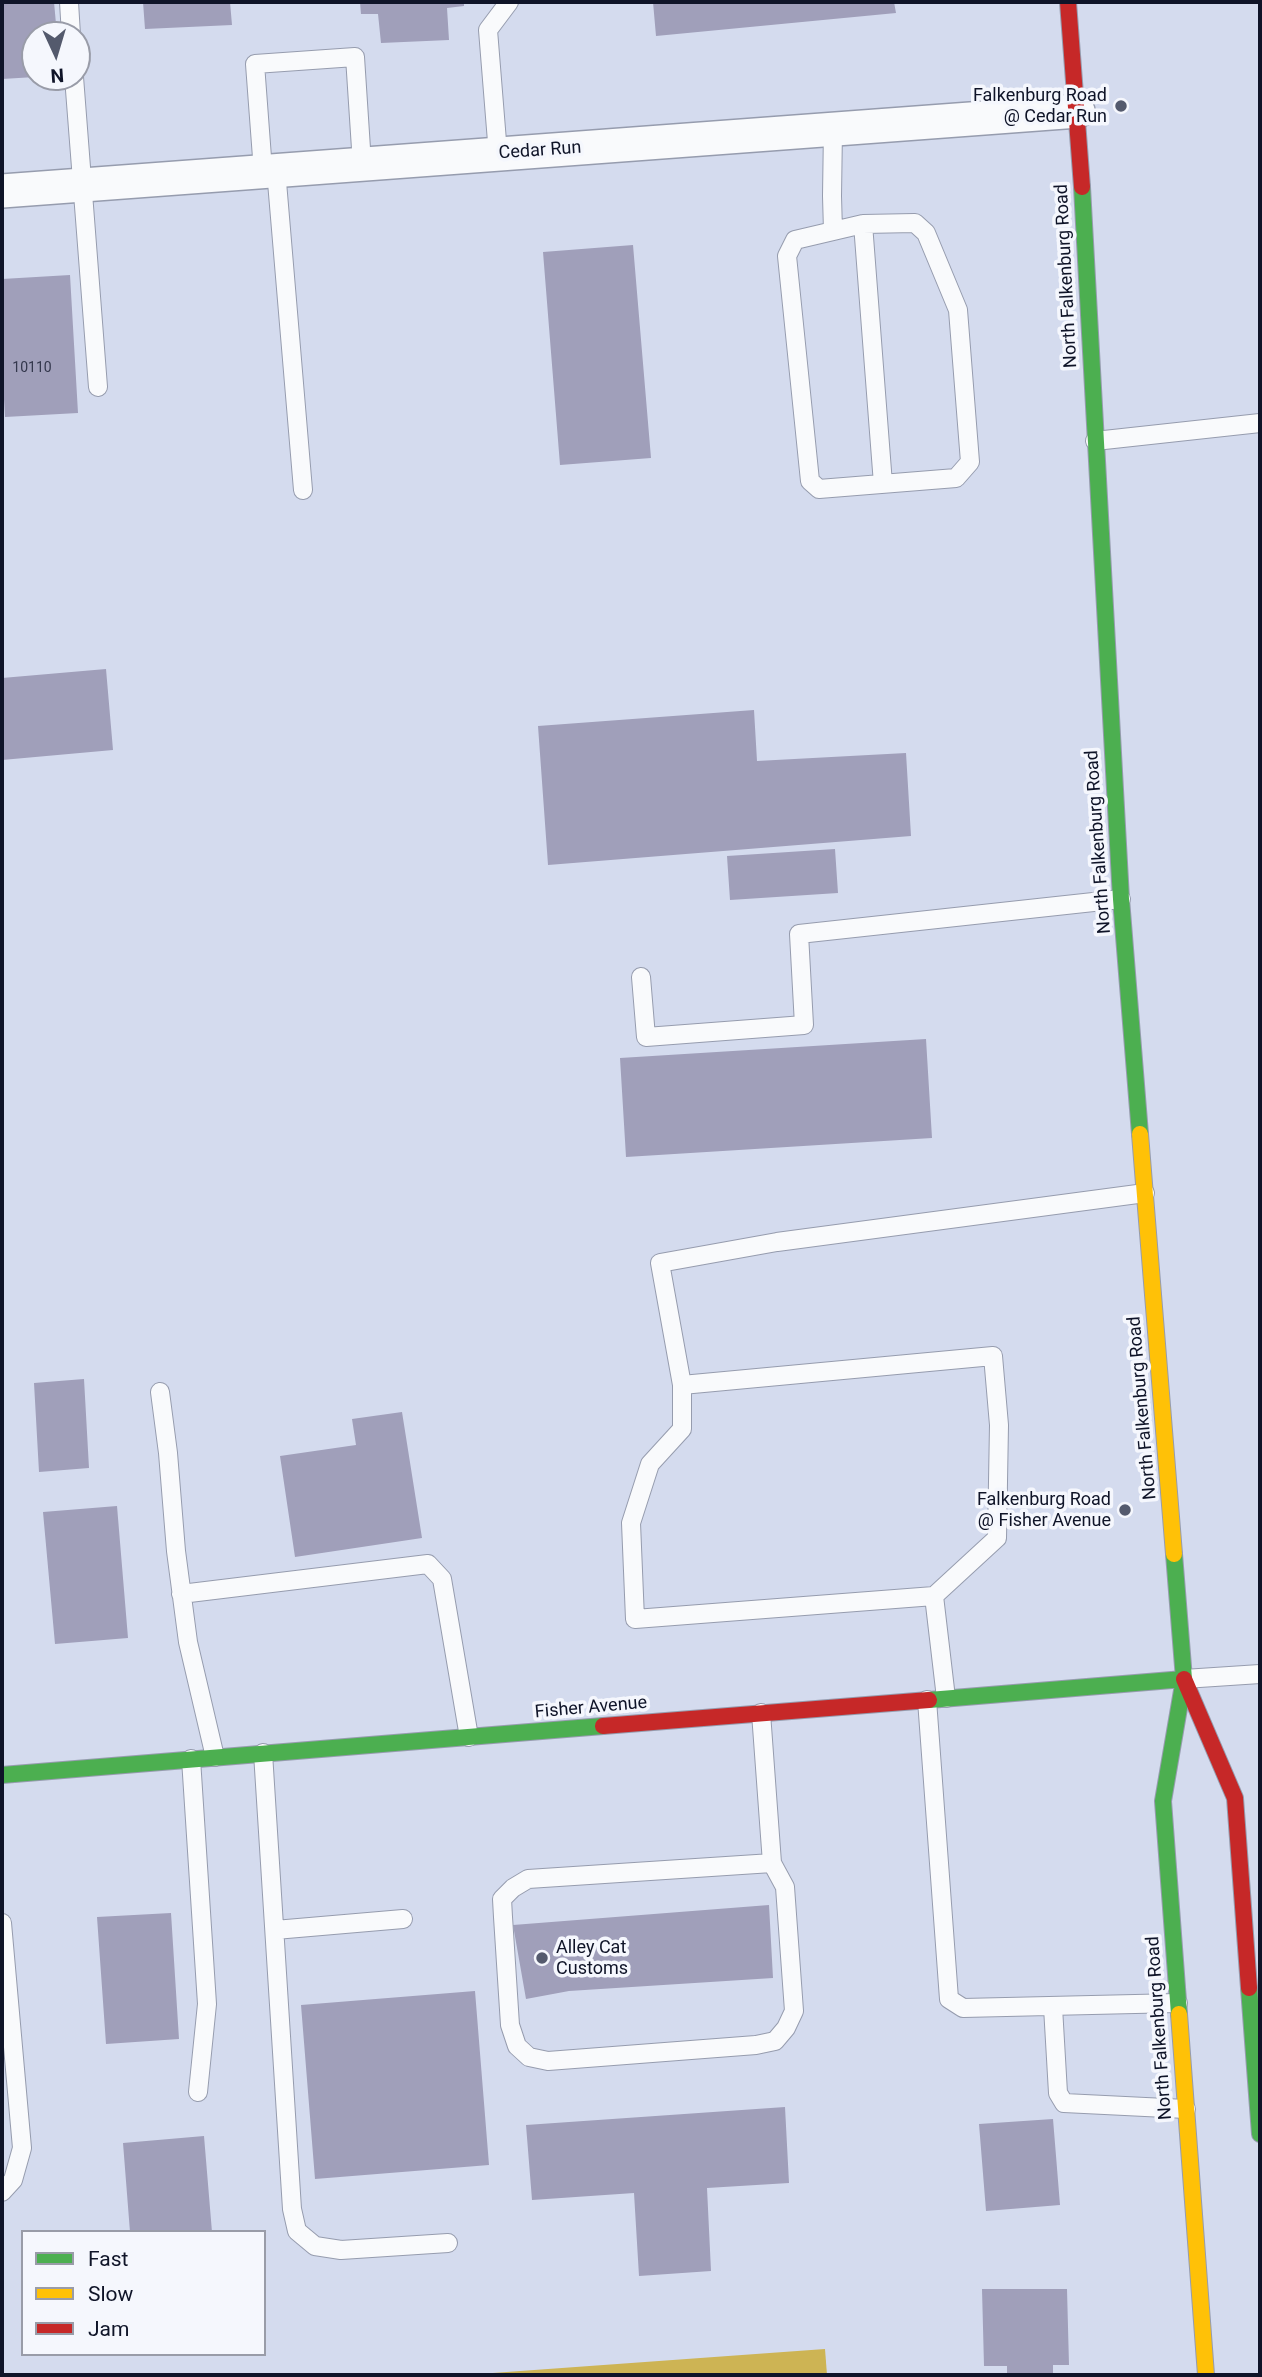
<!DOCTYPE html>
<style>
body{margin:0}
#map{position:relative;width:1262px;height:2377px;overflow:hidden;background:#d4dbee;font-family:Roboto,sans-serif}
canvas{display:block}
.frame{position:absolute;inset:0;border:4px solid #0f1428;pointer-events:none}
.legend{position:absolute;left:21px;top:2230px;width:245px;height:126px;box-sizing:border-box;background:#f5f7fd;border:2px solid #999ca8;margin:0;padding:9px 12px;list-style:none;font-size:21px;color:#0f1428}
.legend li{display:flex;align-items:center;gap:14px;height:35px}
.legend b{width:35px;border:2px solid #999ca8}
.north{position:absolute;left:21px;top:21px;width:70px;height:70px;box-sizing:border-box;background:#f5f7fd;border:2px solid #999ca8;border-radius:50%;rotate:176deg;font-size:19px;font-weight:700;line-height:28px;text-align:center;color:#0f1428}
.north::after{content:'';display:block;margin:auto;width:24px;height:32px;background:#545a6d;clip-path:polygon(50% 0,100% 100%,50% 72%,0 100%)}
</style>
<div id="map">
<canvas width="1262" height="2377"></canvas>
<div class="frame"></div>
<ul class="legend">
<li><b style="height:9px;background:#4caf50"></b>Fast</li>
<li><b style="height:9px;background:#ffc107"></b>Slow</li>
<li><b style="height:9px;background:#c62828"></b>Jam</li>
</ul>
<div class="north">N</div>
</div>
<script>
const ctx = document.querySelector('canvas').getContext('2d');
ctx.lineJoin = 'round';
function fill(path, color) { ctx.fillStyle = color; ctx.fill(path, 'evenodd'); }
const poly = rows => new Path2D(rows.map(r => 'M' + r).join(''));
function trace(path, color, width, dash) { ctx.strokeStyle = color; ctx.lineWidth = width; ctx.lineCap = dash ? 'butt' : 'round'; ctx.setLineDash(dash || []); ctx.stroke(path); }
function label(font, color, halo, rows, align = 'center') {
  ctx.font = font + ' Roboto,sans-serif'; ctx.lineWidth = 7; ctx.setLineDash([]); ctx.textBaseline = 'middle'; ctx.strokeStyle = halo; ctx.fillStyle = color; for (const [text, x, y, turn = 0] of rows) {
    ctx.save(); ctx.translate(x, y); ctx.rotate((+turn || 0) * Math.PI / 180); ctx.textAlign = isNaN(turn) ? turn : align; if (halo) ctx.strokeText(text, 0, 0); ctx.fillText(text, 0, 0); ctx.restore();
  }
}
const water = poly([
 [825,2349,827,2375,465,2375]
]);
const building = poly([
 [2,2,54,2,57,35,35,35,35,77,2,79],
 [143,2,230,2,232,25,145,29],
 [360,2,464,2,464,6,447,8,449,40,381,43,378,14,361,14],
 [653,2,894,2,896,13,656,36],
 [633,245,651,458,560,465,543,252],
 [70,275,78,413,5,417,2,363,2,279],
 [106,669,113,750,2,760,2,678],
 [754,710,757,761,906,753,911,836,548,865,538,726],
 [835,849,838,893,730,900,727,856],
 [926,1039,932,1138,626,1157,620,1058],
 [84,1379,89,1468,39,1472,34,1383],
 [402,1412,422,1538,295,1557,280,1456,356,1445,352,1419],
 [117,1506,128,1638,55,1644,43,1512],
 [769,1905,773,1978,569,1991,526,1999,513,1925],
 [171,1913,179,2039,106,2044,97,1917],
 [475,1991,489,2165,315,2179,301,2005],
 [785,2107,789,2183,707,2188,711,2271,639,2276,634,2193,532,2200,526,2125],
 [1053,2119,1060,2205,986,2211,979,2124],
 [204,2136,212,2232,130,2232,123,2143],
 [982,2289,1067,2289,1069,2365,1053,2365,1053,2375,1007,2375,1007,2366,984,2366]
]);
const lane = poly([
 [69,2,71,35],
 [74,77,98,387],
 [833,129,832,196,833,231],
 [498,154,488,30,509,2],
 [276,170,303,490],
 [263,171,255,64,355,57,362,164],
 [863,224,915,223,926,233,958,310,970,462,956,478,819,489,810,481,787,256,795,240,863,224,883,484],
 [1095,441,1260,423],
 [641,977,646,1037,804,1025,799,934,1121,899],
 [682,1385,993,1356,999,1425,997,1538,934,1596,635,1619,631,1523,650,1464,682,1429,682,1385,660,1263,777,1242,1145,1193],
 [160,1392,168,1453,176,1551,188,1642,215,1757],
 [181,1594,428,1564,442,1579,469,1737],
 [934,1596,946,1698],
 [1184,1679,1260,1674],
 [927,1700,949,1999,963,2008,1178,2003],
 [761,1713,772,1863,785,1887,794,2011,786,2028,775,2041,756,2045,548,2061,529,2057,517,2046,510,2025,503,1917,502,1899,513,1888,528,1879,772,1863],
 [263,1753,292,2209,297,2231,315,2246,341,2250,448,2243],
 [191,1759,207,2004,198,2092],
 [2,1923,22,2148,13,2180,2,2192],
 [275,1930,403,1919],
 [1053,2007,1058,2093,1064,2103,1186,2109]
]);
const street = poly([
 [2,191,1078,111]
]);
const fast = poly([
 [1082,187,1121,899,1140,1134],
 [1174,1554,1184,1679,1163,1801,1179,2014],
 [929,1700,1184,1679],
 [2,1775,603,1726],
 [1249,1988,1260,2134]
]);
const slow = poly([
 [1140,1134,1174,1554],
 [1179,2014,1206,2375]
]);
const jam = poly([
 [1068,2,1082,187],
 [1184,1679,1235,1798,1249,1988],
 [603,1726,929,1700]
]);
const markers = [
 [1121,106,7,"#545a6d"],
 [1125,1510,7,"#545a6d"],
 [542,1958,7,"#545a6d"]
];
const numberNames = [
 ["10110",32,368]
];
const poiNames = [
 ["Falkenburg Road",1107,96],
 ["@ Cedar Run",1107,117],
 ["Falkenburg Road",1111,1500],
 ["@ Fisher Avenue",1111,1521],
 ["Alley Cat",556,1948,"left"],
 ["Customs",556,1969,"left"]
];
const streetNames = [
 ["Cedar Run",540,151,-4],
 ["North Falkenburg Road",1067,276,-93],
 ["North Falkenburg Road",1099,842,-94],
 ["North Falkenburg Road",1143,1408,-95],
 ["Fisher Avenue",591,1708,-5],
 ["North Falkenburg Road",1160,2028,-94]
];
fill(water, '#cdb454');
fill(building, '#a09fba');
trace(lane, '#969cae', 20);
trace(street, '#969cae', 36);
trace(fast, '#969cae', 18);
trace(slow, '#969cae', 18);
trace(jam, '#969cae', 18);
trace(lane, '#f9fafc', 18);
trace(street, '#f9fafc', 33);
trace(fast, '#4caf50', 16);
trace(slow, '#ffc107', 16);
trace(jam, '#c62828', 16);
for (const [x, y, r, color] of markers) { const dot = new Path2D(); dot.arc(x, y, r, 0, 2 * Math.PI); ctx.fillStyle = color; ctx.fill(dot); trace(dot, '#f5f7fd', 2.5); }
label('14px', '#33374c', null, numberNames);
label('18px', '#0f1428', '#f5f7fd', poiNames, 'right');
label('18px', '#0f1428', '#f5f7fd', streetNames);
</script>
